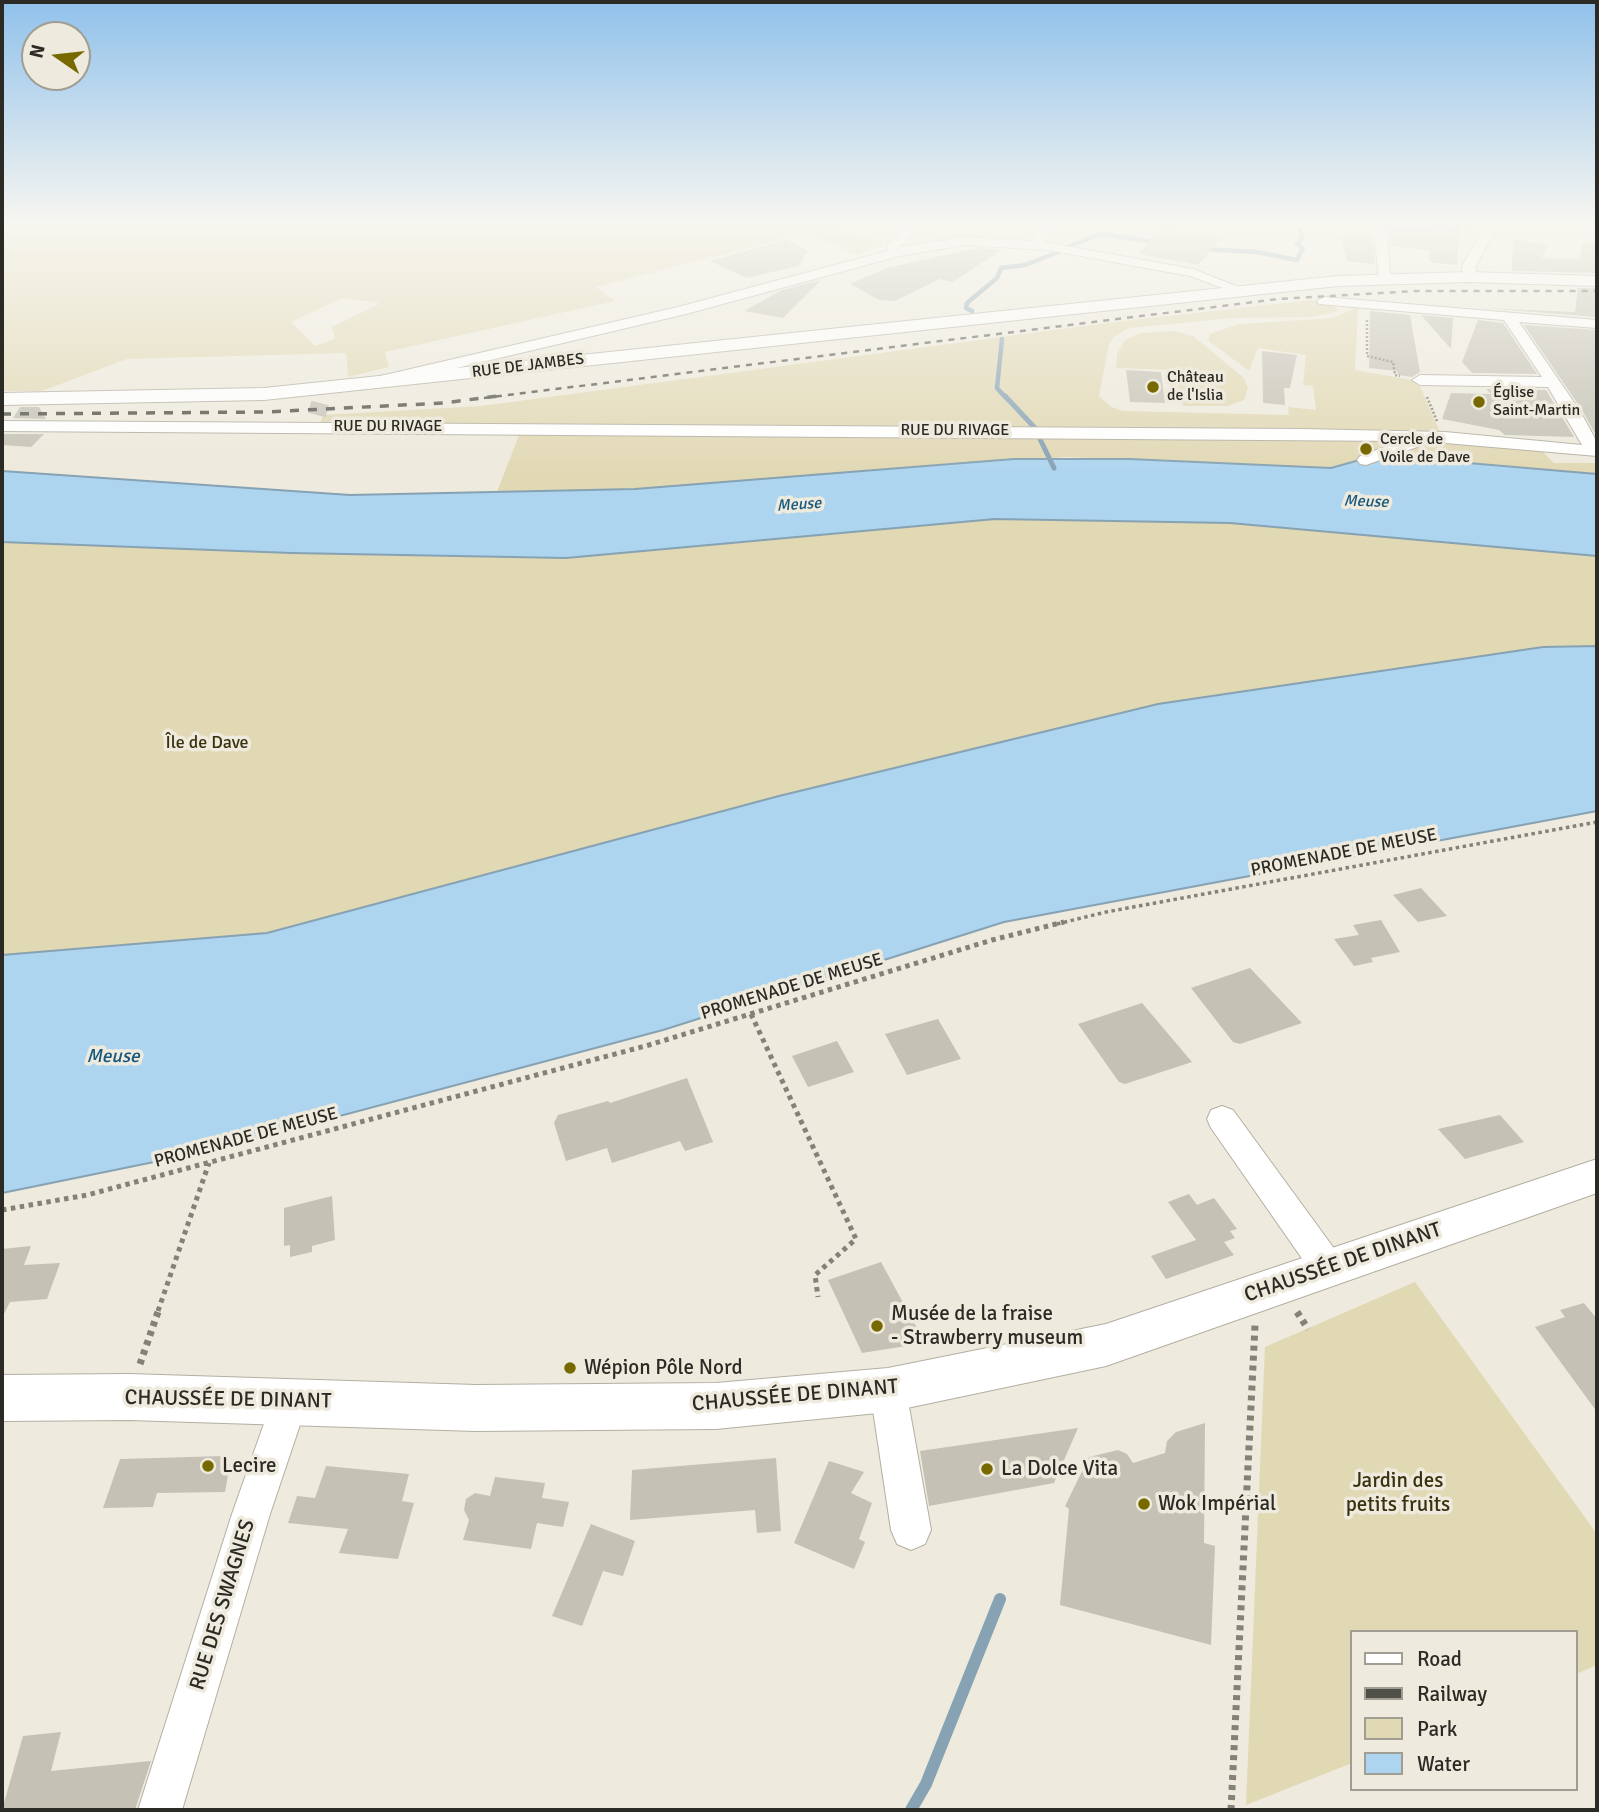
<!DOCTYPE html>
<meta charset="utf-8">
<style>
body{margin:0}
#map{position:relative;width:1599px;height:1812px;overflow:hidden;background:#eeeadd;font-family:Signika,sans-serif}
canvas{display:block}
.frame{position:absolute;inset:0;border:4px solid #2b2a25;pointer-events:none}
.legend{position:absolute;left:1350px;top:1630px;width:228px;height:161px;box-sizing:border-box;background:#eeeadd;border:2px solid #a09d93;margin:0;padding:9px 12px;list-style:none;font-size:21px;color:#2b2a25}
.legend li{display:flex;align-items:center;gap:14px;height:35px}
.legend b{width:35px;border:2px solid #a09d93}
.north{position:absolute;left:21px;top:21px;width:70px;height:70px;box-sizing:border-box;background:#eeeadd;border:2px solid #a09d93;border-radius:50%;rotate:284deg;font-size:19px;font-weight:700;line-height:28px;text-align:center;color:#2b2a25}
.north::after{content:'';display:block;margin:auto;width:24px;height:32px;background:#776900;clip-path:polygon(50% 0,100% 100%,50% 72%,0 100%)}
</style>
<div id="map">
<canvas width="1599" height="1812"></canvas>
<div class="frame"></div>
<ul class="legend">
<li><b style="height:9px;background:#fff"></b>Road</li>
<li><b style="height:9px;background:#504f48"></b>Railway</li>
<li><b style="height:19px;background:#e1d8b4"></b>Park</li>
<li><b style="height:19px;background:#add5f0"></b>Water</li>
</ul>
<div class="north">N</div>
</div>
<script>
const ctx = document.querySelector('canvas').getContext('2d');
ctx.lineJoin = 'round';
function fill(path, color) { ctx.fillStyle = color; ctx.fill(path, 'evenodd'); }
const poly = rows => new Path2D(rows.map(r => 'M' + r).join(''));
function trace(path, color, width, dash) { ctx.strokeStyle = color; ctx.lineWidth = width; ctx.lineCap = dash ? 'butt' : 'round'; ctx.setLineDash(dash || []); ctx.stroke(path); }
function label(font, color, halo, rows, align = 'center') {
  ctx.font = font + ' Signika,sans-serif'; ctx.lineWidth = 7; ctx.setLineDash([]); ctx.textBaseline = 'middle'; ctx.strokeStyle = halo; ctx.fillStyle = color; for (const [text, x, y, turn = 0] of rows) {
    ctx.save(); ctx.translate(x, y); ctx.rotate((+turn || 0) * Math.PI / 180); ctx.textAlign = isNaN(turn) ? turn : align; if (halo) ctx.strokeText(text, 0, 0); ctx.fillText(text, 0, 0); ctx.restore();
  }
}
const green = poly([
 [2,221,851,221,841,231,887,244,856,255,808,233,596,287,615,301,385,352,389,367,348,377,346,353,127,359,42,391,2,391],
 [342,298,380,303,332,327,335,339,315,346,291,322],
 [1312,300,1332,304,1339,311,1311,317,1233,318,1129,328,1114,337,1109,344,1099,396,1111,407,1123,411,1289,415,1288,407,1316,410,1313,386,1303,385,1306,355,1258,348,1249,371,1209,341,1209,334,1240,324,1333,318,1358,307,1355,370,1418,381,1441,435,320,423,323,415,481,406,1122,321],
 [1174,331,1193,336,1244,378,1248,388,1244,400,1228,406,1183,406,1173,370,1116,368,1117,354,1125,340,1140,333],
 [521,430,1412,439,1539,448,1554,463,1597,463,1597,474,1386,456,1363,459,1331,468,1067,457,635,489,497,492],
 [995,519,1230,523,1597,556,1597,646,1543,647,1158,704,779,796,267,933,2,955,2,542,291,553,566,558],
 [1415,1282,1597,1534,1597,1665,1576,1674,1576,1632,1352,1632,1352,1763,1246,1805,1265,1347]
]);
const water = poly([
 [1386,456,1597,474,1597,556,1230,523,995,519,566,558,291,553,2,542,2,471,350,495,635,489,1014,459,1129,459,1331,468,1363,459,1386,456],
 [1597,646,1597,811,1004,922,663,1030,208,1151,2,1193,2,955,267,933,779,796,1158,704,1543,647,1597,646]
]);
const streamFar2 = poly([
 [1070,246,1101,234,1159,243],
 [1203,249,1257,252,1297,260,1303,248,1297,244,1302,238,1298,221],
 [972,311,966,308,967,303,997,278,1001,268,1025,265,1061,251],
 [1002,339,997,388,1006,398]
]);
const streamFar1 = poly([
 [1005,396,1035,428],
 [1039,437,1054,468]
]);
const stream = poly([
 [911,1810,926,1784,1000,1599]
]);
const building = poly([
 [1388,221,1409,224,1410,221,1460,221,1457,265,1430,262,1430,250,1390,246],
 [1166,229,1187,234,1223,237,1198,265,1139,254,1154,235],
 [1344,233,1372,236,1375,264,1347,261,1341,236,1344,236],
 [1513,239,1548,245,1542,258,1580,259,1582,243,1597,243,1597,273,1512,271],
 [786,240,808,250,799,266,746,278,710,261],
 [977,248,1001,250,953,282,939,279,895,301,879,300,850,284,887,268],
 [821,280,783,318,744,311,782,290],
 [1578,288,1597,288,1597,317,1482,308,1575,312],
 [1370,311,1410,315,1420,372,1412,377,1398,375,1397,371,1369,368],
 [1421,315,1453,318,1451,349],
 [1478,320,1503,323,1537,374,1472,373,1462,362],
 [1524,325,1597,330,1597,437,1582,410],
 [1262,351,1297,355,1290,388,1284,388,1285,405,1263,403],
 [1126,370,1161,372,1165,403,1130,402],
 [1486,389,1546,390,1574,437,1505,435,1499,430,1442,419,1451,393,1491,394],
 [20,407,39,407,46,419,13,418],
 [3,434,44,434,31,447,2,445],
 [1421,888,1447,916,1418,922,1393,895],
 [1381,920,1400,952,1371,958,1373,962,1354,966,1334,939,1359,935,1353,925],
 [1250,968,1302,1023,1240,1044,1233,1042,1191,988],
 [1142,1003,1192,1062,1125,1084,1119,1082,1078,1024],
 [938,1019,961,1059,907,1075,885,1034],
 [837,1041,854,1072,808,1087,792,1056],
 [687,1078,713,1142,685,1151,680,1141,612,1163,607,1148,566,1161,554,1123,558,1115,608,1101,610,1103],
 [1500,1115,1524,1142,1465,1159,1438,1129],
 [1189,1194,1197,1205,1214,1198,1237,1229,1230,1231,1235,1238,1224,1242,1234,1255,1166,1279,1151,1256,1196,1240,1168,1202],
 [332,1196,335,1240,312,1246,312,1252,290,1257,290,1245,284,1246,284,1208],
 [31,1246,24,1265,60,1263,47,1299,10,1302,2,1318,2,1249],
 [881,1262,925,1343,862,1353,828,1280],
 [1584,1303,1597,1319,1597,1412,1535,1327,1565,1317,1560,1310],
 [1205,1423,1204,1543,1215,1546,1211,1645,1060,1605,1069,1509,1065,1506,1089,1457,1118,1450,1127,1454,1133,1463,1165,1453,1167,1441,1176,1432],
 [1078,1428,1054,1483,929,1506,920,1451],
 [224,1456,230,1465,225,1492,157,1493,153,1507,103,1508,120,1459],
 [776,1458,781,1531,757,1533,755,1510,630,1520,632,1470],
 [829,1461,864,1472,851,1493,872,1503,859,1539,865,1542,854,1569,794,1543],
 [326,1466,409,1474,402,1501,414,1503,398,1559,339,1553,348,1529,288,1523,297,1496,315,1498],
 [495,1477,545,1483,542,1498,569,1502,563,1527,537,1523,531,1549,463,1540,469,1520,464,1510,466,1499,475,1493,490,1496],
 [591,1524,635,1541,623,1576,603,1571,582,1626,552,1616],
 [61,1732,51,1771,151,1761,135,1810,2,1810,23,1736]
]);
const minorTunnel = poly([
 [317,415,320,403]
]);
const pathFar3 = poly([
 [1401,221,1470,230],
 [1367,320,1367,356,1393,362,1395,375,1400,376],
 [1427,397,1437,421]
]);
const pathFar2 = poly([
 [1057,924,1106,912,1597,822]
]);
const pathFar1 = poly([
 [751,1014,856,1239,815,1275,818,1297],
 [2,1210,87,1195,649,1045,992,940,1064,922],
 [158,1311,209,1163]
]);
const path = poly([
 [1297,1312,1308,1329],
 [140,1364,159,1309],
 [1231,1810,1255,1325]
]);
const minor = poly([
 [915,221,928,221,899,247,964,237,1032,241,1047,221,1059,221,1044,242,1193,269,1246,290,1239,294,1190,276,1048,250,964,245,899,256,686,314,376,387,368,382,376,377,678,307,887,251,889,243,915,221],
 [1373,221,1385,221,1391,282,1379,279,1373,221],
 [1488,221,1500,221,1476,266,1475,277,1463,280,1462,266,1488,221],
 [1324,297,1597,320,1597,328,1519,322,1580,411,1597,442,1597,456,1422,441,1420,446,1366,465,1360,464,1357,460,1360,456,1401,441,2,431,2,421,1302,429,1445,432,1582,445,1548,387,1420,385,1412,380,1420,375,1542,377,1504,320,1319,304,1317,301,1324,297],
 [1222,1106,1233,1110,1341,1258,1346,1269,1341,1280,1329,1284,1317,1280,1211,1128,1207,1119,1211,1110,1222,1106],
 [888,1372,901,1377,906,1390,931,1530,925,1544,911,1550,897,1544,891,1530,870,1390,875,1377,888,1372],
 [290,1383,303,1388,308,1401,270,1514,182,1810,138,1810,232,1514,272,1401,277,1388,290,1383]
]);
const major = poly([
 [1468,272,1597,276,1597,286,1468,282,1338,286,264,400,2,405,2,393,264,388,1338,276,1468,272],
 [1597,1159,1597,1193,1106,1366,888,1412,716,1429,476,1431,129,1420,2,1421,2,1375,129,1374,476,1385,716,1383,888,1368,1106,1324,1597,1159]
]);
const railFar1 = poly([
 [484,398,1278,299,1415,291,1597,291]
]);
const rail = poly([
 [2,414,266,412,443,403,498,396]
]);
const markers = [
 [1153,387,7,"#776900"],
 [1479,402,7,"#776900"],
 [1366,449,7,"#776900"],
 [877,1326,7,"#776900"],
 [570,1368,7,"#776900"],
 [208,1466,7,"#776900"],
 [987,1469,7,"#776900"],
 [1144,1504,7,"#776900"]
];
const farStreetnames = [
 ["RUE DE JAMBES",528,366,-7],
 ["RUE DU RIVAGE",388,427],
 ["RUE DU RIVAGE",955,431]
];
const farPoinames = [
 ["Château",1167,378],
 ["de l'Islia",1167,396],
 ["Église",1493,393],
 ["Saint-Martin",1493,411],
 ["Cercle de",1380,440],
 ["Voile de Dave",1380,458]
];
const farWaternames = [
 ["Meuse",1366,502,2],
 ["Meuse",799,505,-4]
];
const parkNames = [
 ["Île de Dave",207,743]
];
const streetNames = [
 ["PROMENADE DE MEUSE",1344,853,-11],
 ["PROMENADE DE MEUSE",792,987,-17],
 ["PROMENADE DE MEUSE",246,1138,-15]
];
const waterNames = [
 ["Meuse",113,1057]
];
const nearStreetnames = [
 ["CHAUSSÉE DE DINANT",1343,1263,-19],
 ["CHAUSSÉE DE DINANT",795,1396,-5],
 ["CHAUSSÉE DE DINANT",228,1400,1],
 ["RUE DES SWAGNES",223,1605,-73]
];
const nearPoinames = [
 ["Musée de la fraise",891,1314],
 ["- Strawberry museum",891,1338],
 ["Wépion Pôle Nord",584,1368],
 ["Lecire",222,1466],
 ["La Dolce Vita",1001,1469],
 ["Wok Impérial",1158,1504]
];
const nearParknames = [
 ["Jardin des",1398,1481],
 ["petits fruits",1398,1505]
];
fill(green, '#e1d8b4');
fill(water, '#add5f0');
trace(water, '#86a2b3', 2);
trace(streamFar2, '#86a2b3', 4.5);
trace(streamFar1, '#86a2b3', 5);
trace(stream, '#86a2b3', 12);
fill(building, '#c5c2b5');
trace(minorTunnel, '#c7c4b8', 18, [18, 9]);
trace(minor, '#b3afa2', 2);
trace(major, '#b3afa2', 2);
trace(pathFar3, '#848179', 2.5, [2, 2]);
trace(pathFar2, '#848179', 3.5, [3.5, 3.5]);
trace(pathFar1, '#848179', 5, [4.5, 4.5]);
trace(path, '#848179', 7, [5, 5]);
fill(minor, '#fff');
fill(major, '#fff');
trace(railFar1, '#504f48', 2.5, [6, 6]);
trace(rail, '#504f48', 3.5, [9, 9]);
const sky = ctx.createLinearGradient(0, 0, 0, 475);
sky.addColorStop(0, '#90c1eb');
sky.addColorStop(0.47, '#f7f6f0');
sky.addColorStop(1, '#f7f6f000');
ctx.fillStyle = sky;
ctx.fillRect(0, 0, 1599, 475);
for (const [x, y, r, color] of markers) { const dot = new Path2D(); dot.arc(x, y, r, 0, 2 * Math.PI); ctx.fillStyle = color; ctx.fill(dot); trace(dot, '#eeeadd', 2.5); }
label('16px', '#2b2a25', '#eeeadd', farStreetnames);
label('16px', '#2b2a25', '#eeeadd', farPoinames, 'left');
label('italic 16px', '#16587d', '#eeeadd', farWaternames);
label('18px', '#3a310e', '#eeeadd', parkNames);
label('18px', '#2b2a25', '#eeeadd', streetNames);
label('italic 19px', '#16587d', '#eeeadd', waterNames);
label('21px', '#2b2a25', '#eeeadd', nearStreetnames);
label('21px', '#2b2a25', '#eeeadd', nearPoinames, 'left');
label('21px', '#3a310e', '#eeeadd', nearParknames);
</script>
